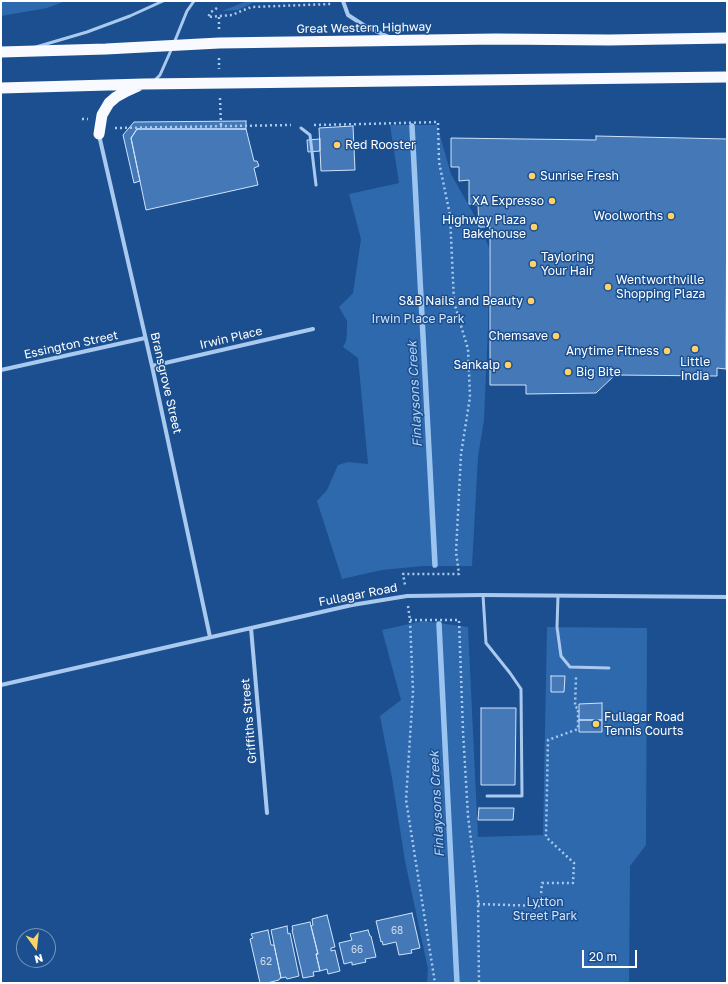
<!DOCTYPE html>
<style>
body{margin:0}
#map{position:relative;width:728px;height:984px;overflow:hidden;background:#1b4f8f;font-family:"Golos Text",sans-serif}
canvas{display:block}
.frame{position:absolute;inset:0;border:2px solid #fff;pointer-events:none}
.north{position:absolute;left:16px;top:928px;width:40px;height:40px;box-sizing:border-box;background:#1b4f8f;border:1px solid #7695bc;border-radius:50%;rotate:165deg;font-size:11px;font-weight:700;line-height:16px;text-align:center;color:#fff}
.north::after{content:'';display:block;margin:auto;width:14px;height:18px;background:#ffd166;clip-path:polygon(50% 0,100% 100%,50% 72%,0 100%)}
.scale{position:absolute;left:582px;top:950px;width:55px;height:18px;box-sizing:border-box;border:2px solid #fff;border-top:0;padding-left:5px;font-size:12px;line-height:14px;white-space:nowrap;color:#fff;-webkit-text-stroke:3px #1b4f8f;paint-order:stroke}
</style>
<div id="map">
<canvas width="728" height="984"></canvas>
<div class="frame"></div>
<div class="north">N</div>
<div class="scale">20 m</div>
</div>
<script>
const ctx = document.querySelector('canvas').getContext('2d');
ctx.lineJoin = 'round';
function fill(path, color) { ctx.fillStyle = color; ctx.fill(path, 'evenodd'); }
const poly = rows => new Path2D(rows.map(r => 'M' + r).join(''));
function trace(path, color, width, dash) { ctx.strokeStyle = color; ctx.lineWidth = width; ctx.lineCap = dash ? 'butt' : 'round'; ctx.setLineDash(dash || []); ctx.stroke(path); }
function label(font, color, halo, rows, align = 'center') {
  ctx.font = font + ' "Golos Text",sans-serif'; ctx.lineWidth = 3; ctx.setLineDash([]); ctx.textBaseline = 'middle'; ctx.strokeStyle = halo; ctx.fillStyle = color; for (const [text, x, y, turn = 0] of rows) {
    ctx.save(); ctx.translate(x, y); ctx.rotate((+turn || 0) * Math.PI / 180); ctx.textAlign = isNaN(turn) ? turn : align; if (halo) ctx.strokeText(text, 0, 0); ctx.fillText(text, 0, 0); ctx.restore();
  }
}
const green = poly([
 [1,1,66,1,47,8,1,16],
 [247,1,325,1,325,2,253,3,238,10,222,11],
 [390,125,437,125,451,174,481,227,489,248,488,327,484,420,478,457,472,566,423,566,382,570,342,579,317,501,327,490,338,465,348,462,368,464,358,358,343,347,346,341,347,332,347,321,339,307,353,293,361,239,349,194,399,183],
 [423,621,468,627,478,837,543,835,547,627,647,628,646,845,630,866,629,983,427,983,428,969,405,861,392,778,380,716,401,700,382,630]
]);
const stream = poly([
 [412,126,435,565],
 [439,624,457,983]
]);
const building = poly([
 [246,121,246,129,137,129,131,138,140,181,134,183,123,135,134,122,246,121],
 [353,126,355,170,321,171,319,128,353,126],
 [137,129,246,129,254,161,257,161,259,166,254,168,258,185,146,210,131,138,137,129],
 [596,136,727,139,726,369,717,368,717,376,615,375,596,393,526,394,526,385,490,385,490,227,479,227,478,205,469,204,469,180,459,181,459,167,451,167,451,138,596,140,596,136],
 [320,139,320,151,308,152,307,140,320,139],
 [551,676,565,676,564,692,551,692,551,676],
 [602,703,602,720,579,720,579,704,602,703],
 [481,708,516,708,515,785,481,785,481,708],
 [579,720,602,720,602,732,579,732,579,720],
 [479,808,514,808,513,820,478,820,479,808],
 [412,913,420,948,411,950,412,953,399,955,396,942,383,945,382,941,381,942,376,921,412,913],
 [327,915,335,947,331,948,331,951,335,950,340,971,328,974,327,969,320,971,316,954,318,954,311,926,313,925,312,919,327,915],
 [310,922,318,954,316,954,320,971,313,972,314,976,303,978,292,930,293,930,292,926,310,922],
 [287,926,288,934,290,933,299,976,287,979,286,977,281,978,271,930,287,926],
 [268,930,271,945,274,945,281,978,279,979,279,980,267,983,260,983,250,939,253,938,251,934,268,930],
 [368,930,370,936,371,936,376,957,365,959,366,962,352,965,352,962,344,964,339,943,352,940,350,934,368,930]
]);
const path = poly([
 [217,8,211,12,208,17,232,15,251,7,331,4,330,1],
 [219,29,219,16],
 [219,58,219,69],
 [220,98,221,125],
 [82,119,88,119],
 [314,125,364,124,438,122,439,162,450,215,454,302,468,349,470,397,461,454,456,552,459,574,403,574,405,585],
 [115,128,291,125],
 [408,606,410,620,413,691,406,800,435,983],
 [410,620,459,620,463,731,468,816,478,896,479,983],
 [478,904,540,906,542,883,573,883,574,863,546,837,546,836,548,740,578,729,578,708,575,707,576,677]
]);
const service = poly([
 [174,43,187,11,194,1],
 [36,47,87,32,130,16,163,1],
 [154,81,160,75,172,48],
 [301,128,310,135,316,185],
 [483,595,486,643,510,673,521,689,522,796,487,796],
 [558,596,557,627,561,656,570,667,609,668]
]);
const minor = poly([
 [343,1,348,15,365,26,389,37],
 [99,135,152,366,210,637],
 [152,366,313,329],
 [1,370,145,338],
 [251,628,267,813],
 [1,685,352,605,407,596,483,595,727,597]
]);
const trunk = poly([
 [1,52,106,49,219,43,496,39,609,40,727,38],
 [1,88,144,84,727,77],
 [99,134,102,115,109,103,116,97,127,91,138,86]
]);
const markers = [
 [337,145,4,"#ffd166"],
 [532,176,4,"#ffd166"],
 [552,201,4,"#ffd166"],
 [671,216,4,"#ffd166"],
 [534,227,4,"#ffd166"],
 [533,264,4,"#ffd166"],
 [608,287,4,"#ffd166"],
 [531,301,4,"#ffd166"],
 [556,336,4,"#ffd166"],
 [695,349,4,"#ffd166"],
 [667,351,4,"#ffd166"],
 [508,365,4,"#ffd166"],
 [568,372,4,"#ffd166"],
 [596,724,4,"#ffd166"]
];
const numberNames = [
 ["68",397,931],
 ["66",357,950],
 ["62",266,962]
];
const streetNames = [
 ["Great Western Highway",364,28,-1],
 ["Irwin Place",231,338,-13],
 ["Essington Street",71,345,-12],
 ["Bransgrove Street",166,383,77],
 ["Fullagar Road",358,595,-11],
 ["Griffiths Street",249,721,-95]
];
const poiNames = [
 ["Red Rooster",345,145,"left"],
 ["Sunrise Fresh",540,176,"left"],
 ["XA Expresso",544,201],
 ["Woolworths",663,216],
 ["Highway Plaza",526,220],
 ["Bakehouse",526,234],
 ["Tayloring",541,257,"left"],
 ["Your Hair",541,271,"left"],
 ["Wentworthville",616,280,"left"],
 ["Shopping Plaza",616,294,"left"],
 ["S&B Nails and Beauty",523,301],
 ["Chemsave",548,336],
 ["Anytime Fitness",659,351],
 ["Little",695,362,"center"],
 ["India",695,376,"center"],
 ["Sankalp",500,365],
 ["Big Bite",576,372,"left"],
 ["Fullagar Road",604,717,"left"],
 ["Tennis Courts",604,731,"left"]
];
const parkNames = [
 ["Irwin Place Park",418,319],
 ["Lytton",545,902],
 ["Street Park",545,916]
];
const waterNames = [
 ["Finlaysons Creek",415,394,-93],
 ["Finlaysons Creek",437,804,-93]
];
fill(green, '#2e69ad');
trace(stream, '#9cc4f0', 5.5);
fill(building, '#4478b7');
trace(building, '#cfe3fa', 1);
trace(path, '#a9c9ee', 2.5, [2, 3]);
trace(service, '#a9c9ee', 3);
trace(minor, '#a9c9ee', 4);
trace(trunk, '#f8faff', 11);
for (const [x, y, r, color] of markers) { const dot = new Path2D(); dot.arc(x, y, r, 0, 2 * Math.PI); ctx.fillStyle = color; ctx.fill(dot); trace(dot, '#1b4f8f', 1.5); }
label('10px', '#d0dded', null, numberNames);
label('12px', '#fff', '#1b4f8f', streetNames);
label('12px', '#fff', '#1b4f8f', poiNames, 'right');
label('12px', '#cfe3fa', '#1b4f8f', parkNames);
label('italic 13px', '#b5d3f5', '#1b4f8f', waterNames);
</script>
